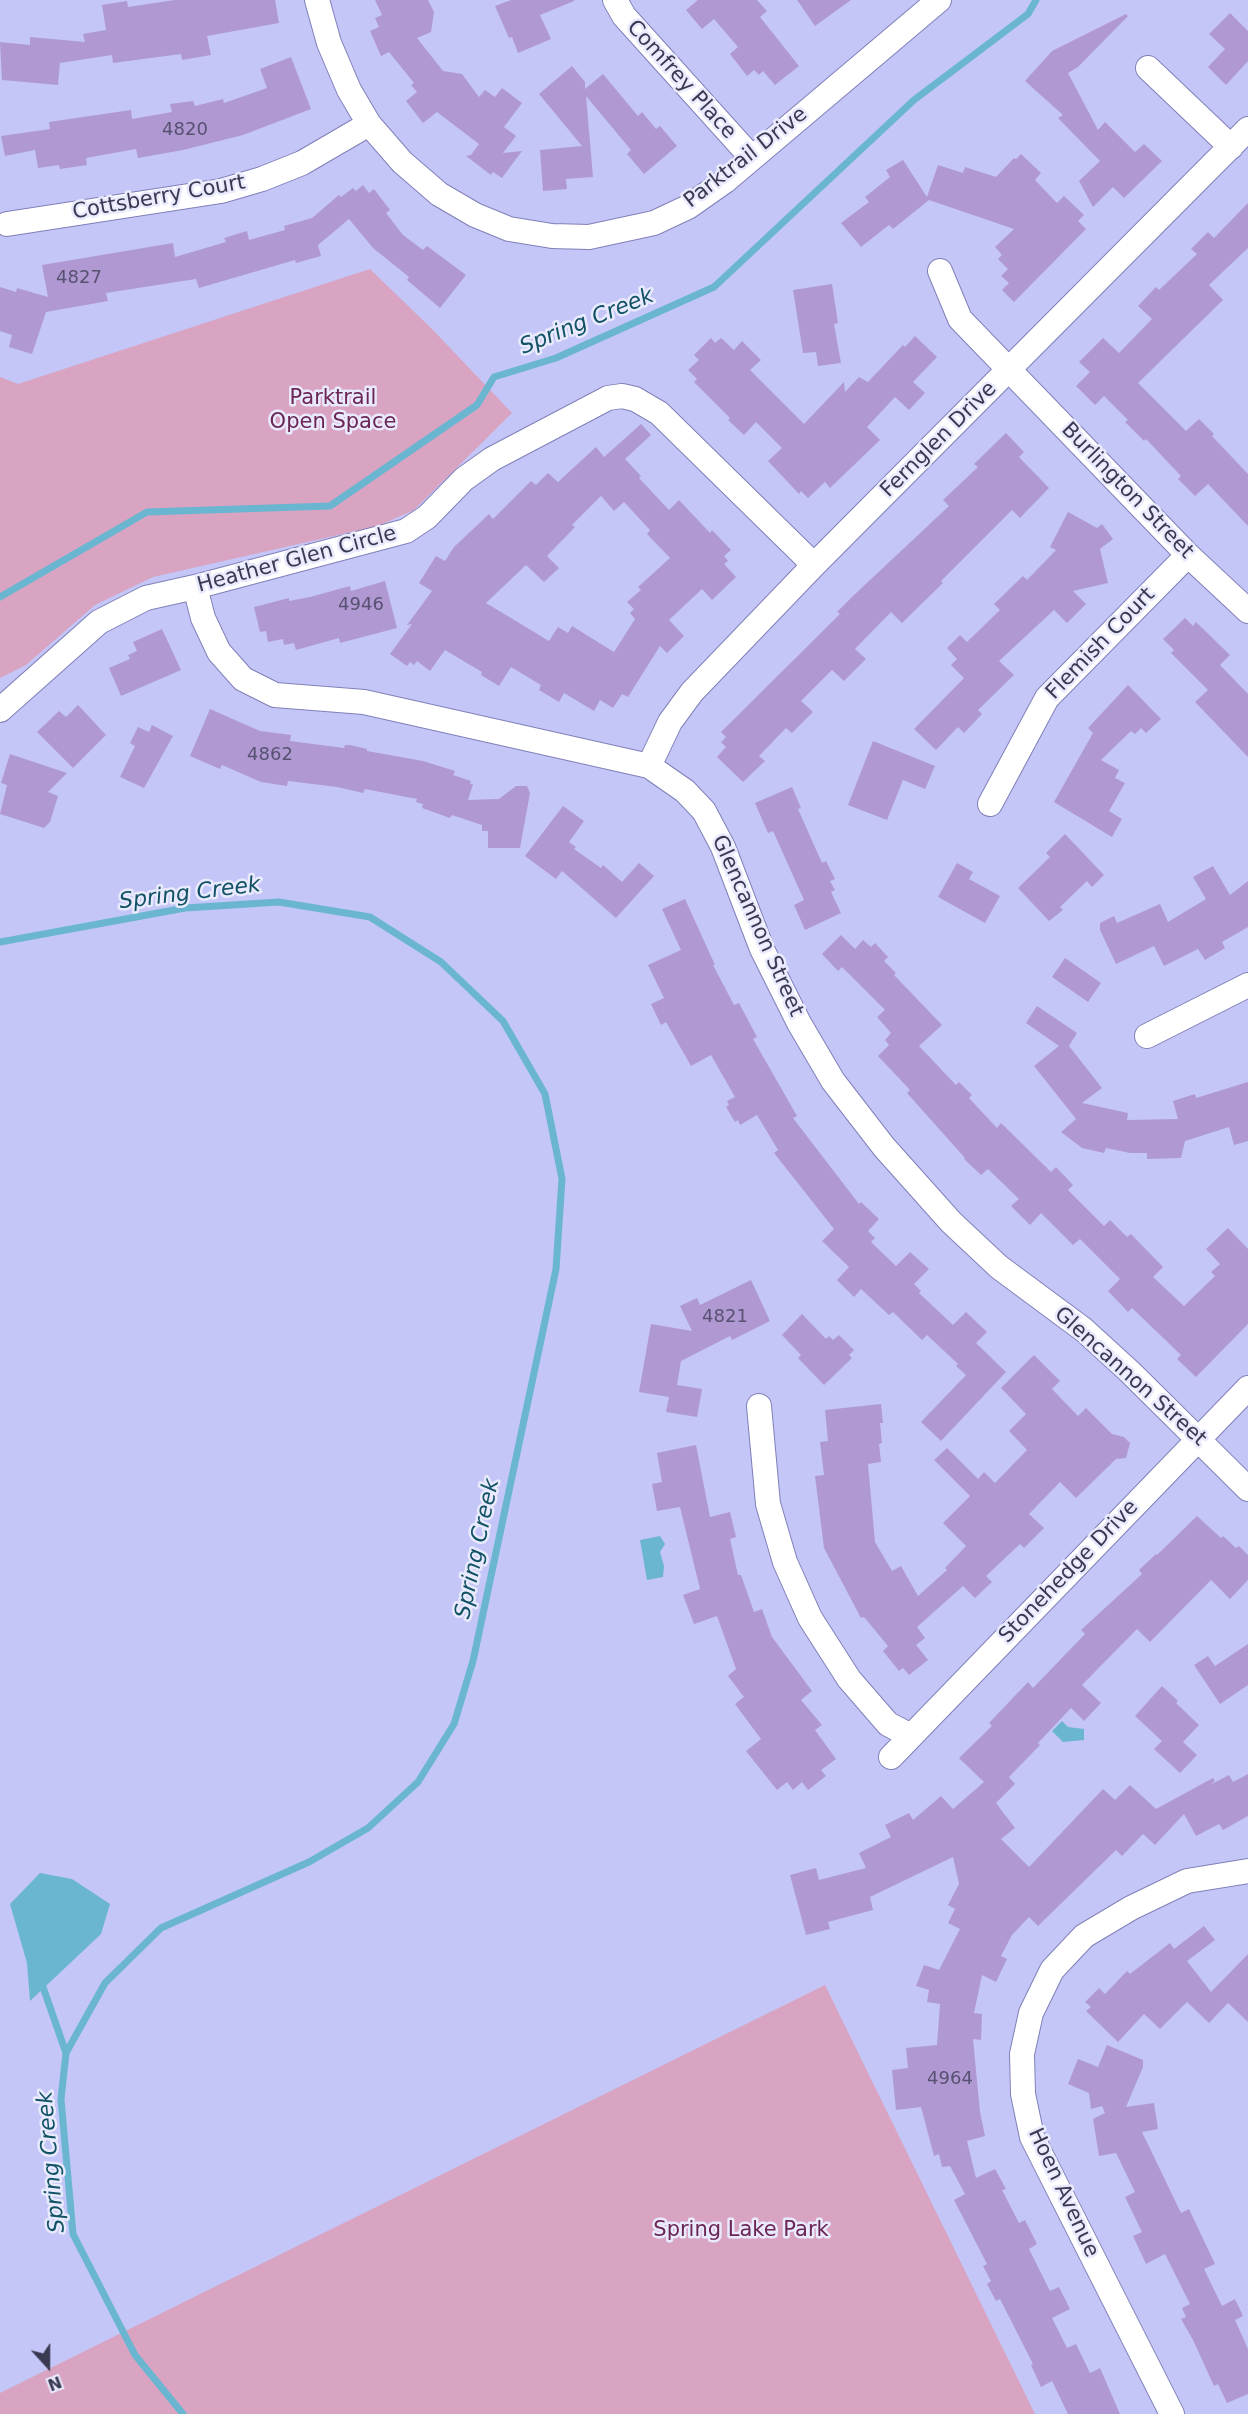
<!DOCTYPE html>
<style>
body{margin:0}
#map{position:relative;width:1248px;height:2414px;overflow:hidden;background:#c4c6f7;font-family:"DejaVu Sans",sans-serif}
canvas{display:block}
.north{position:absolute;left:18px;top:2336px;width:60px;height:60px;-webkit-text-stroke:4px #e9eafd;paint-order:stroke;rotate:159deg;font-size:16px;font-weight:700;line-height:24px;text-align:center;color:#393952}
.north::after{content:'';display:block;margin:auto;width:21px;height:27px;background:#393952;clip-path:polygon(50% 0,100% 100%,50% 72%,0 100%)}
</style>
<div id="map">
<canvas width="1248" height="2414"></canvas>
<div class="north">N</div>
</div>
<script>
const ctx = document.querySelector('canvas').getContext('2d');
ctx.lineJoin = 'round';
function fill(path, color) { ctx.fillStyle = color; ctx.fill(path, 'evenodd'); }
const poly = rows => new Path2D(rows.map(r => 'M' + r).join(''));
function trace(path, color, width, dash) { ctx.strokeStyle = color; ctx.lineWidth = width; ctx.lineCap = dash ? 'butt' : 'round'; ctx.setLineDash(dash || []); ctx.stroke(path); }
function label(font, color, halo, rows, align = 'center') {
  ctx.font = font + ' "DejaVu Sans",sans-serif'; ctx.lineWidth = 5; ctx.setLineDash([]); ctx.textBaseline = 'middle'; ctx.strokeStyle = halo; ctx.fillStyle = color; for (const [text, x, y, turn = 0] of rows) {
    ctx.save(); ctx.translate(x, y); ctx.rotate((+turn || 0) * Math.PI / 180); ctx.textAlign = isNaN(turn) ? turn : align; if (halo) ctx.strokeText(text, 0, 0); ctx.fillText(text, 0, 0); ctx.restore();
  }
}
const green = poly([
 [370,269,432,329,512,413,414,510,378,526,153,577,95,605,26,665,0,678,0,377,18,384],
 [825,1985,1035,2414,0,2414,0,2393]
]);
const water = poly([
 [660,1536,665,1544,660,1552,664,1566,663,1577,647,1580,640,1540],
 [1062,1721,1068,1727,1084,1729,1084,1740,1063,1742,1052,1731],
 [40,1873,72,1879,110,1904,101,1934,30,2001,27,1963,10,1904]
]);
const stream = poly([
 [0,597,147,512,330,506,477,405,494,377,556,358,714,287,914,100,1028,14,1036,0],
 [0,942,185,908,279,902,370,917,441,962,503,1021,545,1094,562,1179,556,1269,473,1661,454,1724,418,1782,368,1828,309,1862,161,1928,105,1983,66,2053,61,2099,73,2234,135,2355,183,2414],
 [43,1987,66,2053]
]);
const building = poly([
 [175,0,275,0,279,23,207,36,211,55,182,60,181,54,113,63,112,55,60,63,58,85,2,80,0,42,30,45,30,37,85,42,83,34,106,30,102,5,127,1,128,7],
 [375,0,428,0,434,12,431,32,417,38,443,71,462,74,479,97,485,90,495,97,502,88,522,103,504,127,516,136,503,153,522,151,502,178,493,172,491,175,466,156,471,155,479,144,437,112,423,123,406,101,417,92,411,85,414,83,389,52,381,56,370,31,379,27,375,18,382,15],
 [511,0,574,0,574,1,540,15,551,39,518,53,512,37,509,38,495,6],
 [698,0,757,0,767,11,760,17,799,66,775,85,763,71,759,75,754,70,747,76,730,54,738,47,714,19,702,29,686,10],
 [797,0,851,0,815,26],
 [1230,13,1248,31,1248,61,1226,85,1208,67,1225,49,1209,34],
 [1126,14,1128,16,1078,67,1068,73,1098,130,1105,122,1135,152,1144,144,1162,161,1124,198,1113,187,1093,207,1079,181,1100,161,1058,118,1063,115,1025,81,1052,51],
 [291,57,311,109,243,135,183,150,138,158,136,149,86,158,87,165,60,169,59,165,38,168,35,150,5,156,1,136,50,129,49,122,131,110,132,119,172,112,170,104,193,101,195,106,223,99,224,103,267,88,260,69],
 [572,66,585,82,585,89,603,74,638,116,642,112,656,129,660,126,677,146,644,174,627,154,631,150,586,96,593,177,566,179,567,189,543,191,540,150,582,146,539,94],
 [1021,154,1041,173,1035,180,1057,203,1064,196,1084,215,1078,221,1086,229,1014,302,1002,290,1009,283,1001,276,1008,269,998,259,1002,255,995,247,1014,229,929,200,893,229,889,225,861,247,841,223,869,202,865,197,890,177,886,170,903,160,927,197,938,165,963,173,965,167,996,177,1014,158,1016,159],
 [363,185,369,193,374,189,390,210,386,213,403,235,423,250,427,246,466,275,440,308,407,280,409,277,373,248,349,219,318,245,321,256,296,263,295,260,199,288,196,279,106,293,108,301,46,312,32,354,9,347,12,335,0,331,0,287,16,292,17,288,48,297,42,265,173,243,175,257,226,242,224,238,247,231,249,240,285,230,284,226,312,218,339,195,341,197,353,188,356,191],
 [1248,203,1248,248,1209,285,1223,300,1138,383,1186,431,1199,419,1214,434,1212,436,1248,474,1248,526,1208,484,1195,496,1178,479,1181,476,1146,439,1144,441,1125,422,1128,420,1104,396,1095,405,1076,386,1090,372,1079,362,1103,338,1119,353,1152,319,1138,306,1156,287,1159,290,1197,254,1191,249,1208,232,1214,238],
 [832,284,838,323,834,324,841,363,818,366,816,352,803,353,793,290],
 [915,336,937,357,913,382,925,393,909,410,895,397,867,427,880,440,830,488,825,482,808,498,801,491,799,494,768,461,782,448,756,422,744,435,728,420,730,418,694,382,697,379,688,370,699,360,694,355,711,338,715,343,721,338,734,350,742,341,761,360,750,370,804,424,844,382,845,392,859,377,868,382,903,345,905,347],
 [641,424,651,435,625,459,641,476,639,478,669,510,679,500,710,533,712,530,731,550,724,556,728,561,724,564,736,577,712,600,702,589,669,620,684,636,667,653,660,646,628,697,622,694,613,708,600,700,594,711,564,693,559,702,539,690,541,685,511,667,499,686,481,675,482,672,445,650,430,671,417,661,414,665,410,662,407,666,390,654,412,624,407,625,432,591,419,583,436,556,445,561,454,547,489,514,493,519,531,481,536,485,548,473,558,482,596,447,604,457],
 [601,496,614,511,624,502,650,530,647,534,670,558,638,587,641,590,627,602,634,609,630,613,635,619,614,652,572,626,568,633,558,627,549,641,486,603,526,565,544,582,559,568,547,556,575,527,572,525],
 [1006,433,1024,452,1019,457,1049,488,1020,518,1012,510,941,581,943,583,902,623,891,612,855,649,866,659,844,681,832,670,801,701,813,712,792,733,786,728,759,756,765,761,743,782,717,757,726,747,721,742,726,737,721,732,840,614,837,612,853,596,949,506,943,500,978,467,974,464],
 [1068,512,1097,528,1102,524,1113,539,1100,549,1108,583,1073,591,1086,604,1067,623,1054,610,999,661,1014,675,978,710,982,714,964,733,958,727,936,750,914,729,964,678,951,665,957,659,947,648,960,635,967,642,1000,610,994,604,1023,576,1027,580,1056,550,1050,547],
 [385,581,397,628,340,643,339,638,296,650,294,643,284,645,283,639,268,642,266,631,260,632,254,607,289,598,289,601,310,597,350,586,351,591],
 [1185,618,1193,626,1196,622,1230,655,1220,665,1248,694,1248,757,1195,702,1208,690,1171,653,1174,650,1163,639],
 [162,629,181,670,121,696,109,668,130,659,128,655,137,651,133,642],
 [1128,685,1161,719,1146,733,1141,728,1135,734,1131,731,1101,760,1119,770,1115,778,1125,783,1109,811,1122,819,1112,837,1054,802,1093,733,1088,728],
 [78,705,106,735,73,768,37,732,59,711,66,717],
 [210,709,260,731,291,735,290,741,344,748,345,745,350,745,367,749,367,751,423,761,455,771,453,775,471,781,470,784,473,784,468,800,499,799,516,786,527,786,530,793,520,848,488,848,488,831,482,831,482,825,452,815,450,818,422,808,423,804,416,802,417,799,365,789,363,793,337,787,288,781,287,786,261,782,222,765,220,769,190,756],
 [152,725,173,736,144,788,120,777,135,746,130,743,138,727,149,732],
 [873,741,935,766,925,789,903,780,887,820,848,805],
 [10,754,67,773,48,792,58,796,50,822,44,828,0,814,7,785,1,783],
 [792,787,801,808,798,809,822,863,826,861,835,879,830,881,835,890,831,892,841,913,805,930,794,905,804,900,773,831,768,833,755,803],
 [563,806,584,821,569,842,576,847,574,849,601,868,603,865,622,882,639,863,654,876,616,918,562,871,556,879,525,856],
 [1065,834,1104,875,1092,887,1087,881,1060,907,1063,910,1049,921,1018,888,1050,857,1046,853],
 [957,863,973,872,969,879,1000,896,985,923,938,897],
 [1213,866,1230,895,1248,881,1248,927,1222,942,1225,948,1205,960,1198,949,1164,966,1154,946,1116,964,1100,930,1100,923,1114,916,1117,923,1160,904,1168,922,1206,899,1193,877],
 [685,899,715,965,713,965,734,1005,739,1003,757,1037,753,1039,797,1116,793,1118,859,1204,861,1202,879,1219,868,1231,875,1238,871,1242,896,1266,910,1252,929,1269,914,1284,921,1291,919,1293,953,1325,966,1312,987,1332,976,1343,1006,1372,941,1441,921,1422,966,1375,956,1366,958,1364,927,1335,922,1340,893,1312,889,1315,861,1289,854,1297,837,1280,849,1267,822,1241,834,1229,774,1153,778,1150,757,1115,740,1125,738,1120,735,1122,726,1107,729,1105,727,1101,735,1097,711,1055,691,1066,666,1022,661,1025,651,1004,664,998,648,965,681,950,662,909],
 [841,935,855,949,863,940,871,947,875,943,888,957,884,961,896,973,894,975,942,1025,919,1046,956,1085,959,1082,972,1095,969,1098,997,1128,1001,1123,1051,1172,1056,1167,1073,1185,1068,1190,1104,1226,1110,1220,1127,1237,1131,1234,1163,1267,1153,1277,1184,1306,1215,1276,1211,1272,1220,1264,1206,1249,1228,1228,1248,1249,1248,1324,1196,1377,1177,1359,1181,1355,1132,1308,1128,1312,1108,1291,1120,1279,1080,1239,1073,1245,1041,1213,1030,1225,1011,1206,1019,1199,988,1169,981,1175,964,1159,965,1158,907,1093,910,1090,878,1056,889,1045,885,1040,891,1033,877,1017,885,1010,842,967,838,971,822,954],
 [1065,958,1101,983,1088,1002,1052,977],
 [1037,1006,1077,1033,1069,1046,1102,1088,1082,1103,1128,1113,1127,1120,1178,1119,1173,1101,1195,1094,1196,1098,1248,1082,1248,1141,1234,1145,1229,1127,1185,1141,1181,1158,1147,1159,1147,1153,1130,1153,1106,1148,1104,1153,1082,1148,1061,1132,1076,1119,1034,1066,1059,1046,1026,1023],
 [751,1280,770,1321,732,1340,730,1336,681,1361,677,1385,702,1389,697,1417,666,1412,669,1397,639,1392,651,1324,692,1331,680,1306,697,1298,700,1305],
 [802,1314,826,1339,829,1336,833,1340,839,1335,854,1350,849,1355,852,1358,824,1385,798,1358,801,1355,782,1335],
 [1034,1355,1060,1381,1052,1389,1078,1416,1086,1408,1112,1434,1124,1437,1130,1443,1126,1458,1116,1459,1076,1498,1060,1482,1029,1514,1044,1528,1024,1548,1020,1544,986,1576,992,1582,975,1598,963,1586,917,1627,925,1638,916,1645,928,1660,909,1675,903,1668,899,1671,883,1651,888,1646,864,1617,861,1618,824,1548,815,1476,824,1475,820,1442,828,1441,825,1410,881,1404,883,1423,880,1423,882,1443,879,1444,881,1462,868,1464,875,1542,892,1571,901,1566,918,1596,947,1570,945,1568,966,1546,943,1523,970,1496,934,1460,947,1448,978,1479,984,1472,995,1483,1027,1450,1009,1431,1026,1414,1001,1388],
 [696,1445,710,1517,730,1512,736,1537,730,1539,738,1575,741,1575,754,1612,762,1609,772,1637,812,1691,801,1700,822,1725,815,1730,836,1759,821,1770,826,1776,808,1790,802,1782,793,1790,787,1782,777,1790,746,1751,761,1739,735,1704,744,1697,728,1676,736,1669,717,1616,694,1624,683,1595,700,1589,680,1507,657,1511,652,1484,662,1482,657,1453],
 [1197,1516,1221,1538,1223,1536,1236,1548,1239,1546,1248,1555,1248,1580,1230,1599,1211,1580,1150,1642,1137,1629,1082,1685,1101,1703,1084,1721,1071,1708,1038,1743,1040,1745,1009,1777,1015,1784,996,1803,1015,1828,1001,1839,1029,1867,1103,1789,1115,1800,1130,1785,1156,1809,1213,1778,1215,1781,1210,1785,1229,1775,1233,1782,1248,1774,1248,1816,1223,1830,1219,1824,1196,1836,1184,1814,1155,1845,1143,1834,1122,1856,1116,1850,1038,1926,1029,1917,1012,1935,1001,1956,1007,1959,996,1982,982,1975,974,2013,982,2014,981,2040,973,2039,980,2112,985,2136,967,2141,976,2178,995,2169,1006,2189,1002,2190,1019,2223,1025,2220,1037,2244,1029,2249,1050,2291,1059,2287,1070,2309,1052,2318,1067,2348,1076,2344,1090,2373,1100,2368,1120,2414,1068,2414,1052,2381,1041,2387,1031,2365,1033,2364,1000,2299,996,2301,987,2284,991,2281,983,2266,987,2264,954,2200,965,2194,950,2166,942,2167,939,2154,934,2156,921,2107,896,2110,892,2070,908,2068,906,2048,937,2045,940,2004,927,2002,929,1990,916,1986,924,1965,939,1970,960,1929,948,1923,955,1909,948,1905,959,1884,953,1857,870,1897,873,1910,828,1922,830,1929,806,1935,790,1875,816,1868,819,1880,866,1868,859,1853,891,1837,885,1825,909,1813,913,1820,941,1796,953,1809,984,1782,959,1758,992,1726,989,1723,1028,1682,1033,1688,1085,1634,1081,1630,1142,1574,1139,1570,1156,1554,1157,1555],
 [1248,1644,1248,1685,1220,1704,1194,1665,1208,1656,1215,1666],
 [1162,1686,1178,1701,1176,1703,1199,1725,1183,1742,1197,1755,1180,1773,1154,1749,1162,1741,1135,1716],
 [1204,1926,1215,1940,1187,1961,1211,1992,1248,1954,1248,2022,1228,2003,1209,2023,1187,2002,1160,2029,1144,2014,1118,2042,1086,2011,1091,2007,1085,2002,1099,1988,1105,1994,1127,1971,1130,1974,1170,1943,1174,1949],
 [1107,2045,1143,2060,1143,2067,1126,2107,1154,2103,1158,2129,1142,2132,1181,2213,1189,2209,1215,2264,1204,2269,1222,2306,1235,2299,1243,2316,1235,2320,1248,2349,1248,2394,1227,2403,1218,2384,1214,2386,1193,2340,1181,2319,1186,2317,1182,2308,1190,2304,1165,2254,1146,2264,1133,2236,1142,2232,1125,2197,1135,2192,1116,2153,1099,2156,1093,2119,1105,2113,1102,2106,1091,2109,1089,2093,1068,2084,1078,2059,1098,2067]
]);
const street = poly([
 [317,0,329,43,349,90,369,124,402,162,439,194,475,215,509,229,552,236,589,237,654,223,688,207,725,181,939,0],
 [615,0,624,16,752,158],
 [1148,68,1231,147],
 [7,224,221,191,262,179,302,163,369,124],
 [940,271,960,319,1188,555,1248,611],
 [195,587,203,618,219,652,243,679,275,695,364,702,649,766,685,791,704,811,723,847,762,949,799,1023,833,1081,884,1147,951,1222,999,1267,1084,1330,1130,1372,1248,1489],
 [0,710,99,622,146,598,195,587,406,531,427,517,464,479,492,459,608,398,622,396,635,399,659,413,814,565],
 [649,766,670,722,692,692,814,565,1248,129],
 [990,804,1047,698,1188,555],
 [1147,1036,1248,985],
 [759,1406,768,1504,785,1562,810,1618,849,1679,888,1724,911,1736],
 [891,1757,1248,1388],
 [1172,2414,1032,2137,1023,2094,1022,2054,1031,2013,1052,1970,1084,1936,1131,1908,1187,1881,1248,1871]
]);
const numberNames = [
 ["4820",185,130],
 ["4827",79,278],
 ["4946",361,605],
 ["4862",270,755],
 ["4821",725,1317],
 ["4964",950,2079]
];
const streetNames = [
 ["Comfrey Place",681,80,48],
 ["Parktrail Drive",746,158,-38],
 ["Cottsberry Court",159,198,-10],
 ["Fernglen Drive",939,440,-45],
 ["Burlington Street",1127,491,46],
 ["Heather Glen Circle",297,560,-15],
 ["Flemish Court",1101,644,-46],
 ["Glencannon Street",757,926,66],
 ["Glencannon Street",1130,1377,42],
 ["Stonehedge Drive",1069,1572,-46],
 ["Hoen Avenue",1063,2193,65]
];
const parkNames = [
 ["Parktrail",333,399],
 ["Open Space",333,423],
 ["Spring Lake Park",741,2231]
];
const waterNames = [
 ["Spring Creek",587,322,-22],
 ["Spring Creek",190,894,-7],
 ["Spring Creek",478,1549,-78],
 ["Spring Creek",52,2162,-95]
];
fill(green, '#d8a4c2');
fill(water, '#6ab6d1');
trace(stream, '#6ab6d1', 7);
fill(building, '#b099d2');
trace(street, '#8080b9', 26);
trace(street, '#fff', 24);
label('18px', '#575172', null, numberNames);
label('21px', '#393952', '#e9eafd', streetNames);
label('21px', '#6c2654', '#e9eafd', parkNames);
label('italic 22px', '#125265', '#e9eafd', waterNames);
</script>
